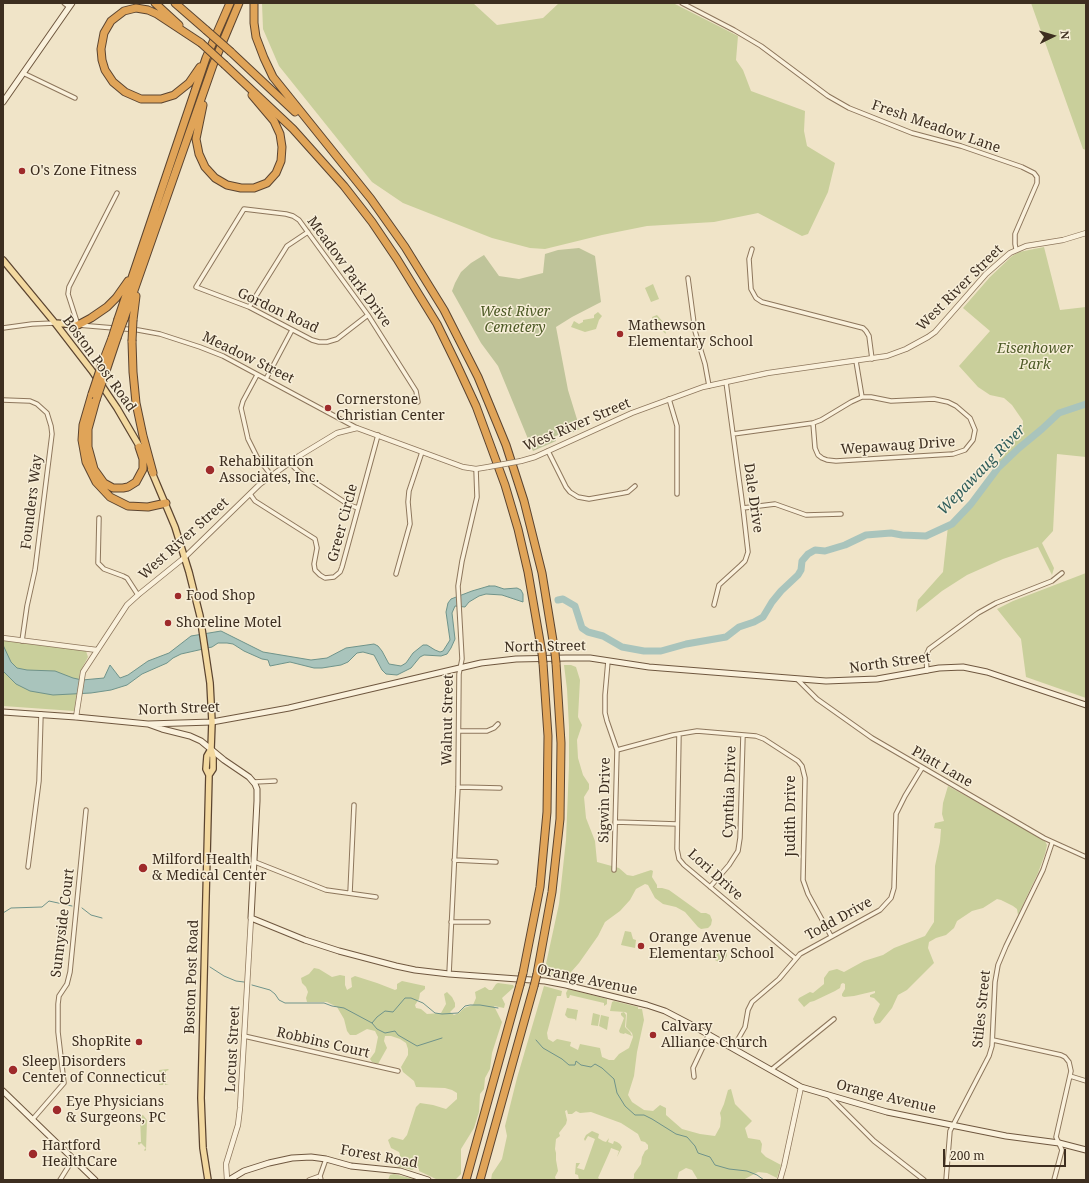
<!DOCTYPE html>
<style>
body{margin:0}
#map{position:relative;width:1089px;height:1183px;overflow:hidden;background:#f0e4c8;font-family:"Noto Serif",serif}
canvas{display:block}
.frame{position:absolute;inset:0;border:4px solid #3d2e20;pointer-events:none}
.north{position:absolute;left:1033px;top:16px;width:40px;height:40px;-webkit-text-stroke:3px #f7eed8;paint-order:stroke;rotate:85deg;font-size:11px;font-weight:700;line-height:16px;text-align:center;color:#3d2e20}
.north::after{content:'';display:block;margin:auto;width:14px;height:18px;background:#3d2e20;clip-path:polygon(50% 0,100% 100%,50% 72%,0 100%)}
.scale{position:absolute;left:943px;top:1149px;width:123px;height:18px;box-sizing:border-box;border:2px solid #3d2e20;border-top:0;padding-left:5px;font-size:12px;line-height:14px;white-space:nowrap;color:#3d2e20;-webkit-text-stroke:3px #f7eed8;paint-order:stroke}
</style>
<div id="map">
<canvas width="1089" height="1183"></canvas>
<div class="frame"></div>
<div class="north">N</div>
<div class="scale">200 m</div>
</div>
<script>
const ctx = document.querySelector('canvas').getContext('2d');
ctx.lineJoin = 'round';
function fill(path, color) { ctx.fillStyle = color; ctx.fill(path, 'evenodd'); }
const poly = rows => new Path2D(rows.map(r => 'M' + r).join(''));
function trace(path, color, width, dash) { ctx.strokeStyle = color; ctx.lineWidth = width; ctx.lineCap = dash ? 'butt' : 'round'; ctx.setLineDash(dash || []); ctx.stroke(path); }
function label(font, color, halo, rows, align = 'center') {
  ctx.font = font + ' "Noto Serif",serif'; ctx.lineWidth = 3; ctx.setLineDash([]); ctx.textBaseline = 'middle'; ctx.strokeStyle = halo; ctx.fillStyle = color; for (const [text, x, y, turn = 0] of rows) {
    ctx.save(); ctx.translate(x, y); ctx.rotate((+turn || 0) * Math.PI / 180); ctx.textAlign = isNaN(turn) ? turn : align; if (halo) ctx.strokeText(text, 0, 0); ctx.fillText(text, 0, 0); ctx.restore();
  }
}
const green = poly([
 [262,3,473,3,497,25,543,18,559,3,673,3,738,36,736,60,743,70,751,91,805,111,804,131,807,146,835,163,828,192,808,234,802,236,758,213,714,222,647,226,602,235,545,249,530,248,492,238,403,203,372,182,279,66,263,29],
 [1031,3,1086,3,1086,150,1083,149],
 [1044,247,1060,310,1086,307,1086,457,1057,454,1053,531,1042,543,1054,568,1052,575,1038,547,1003,559,967,575,942,591,916,612,918,600,943,572,948,526,958,520,975,502,990,482,1006,443,1013,438,1022,434,1023,421,1012,405,1004,398,990,395,978,387,959,366,990,331,963,308,990,277,1012,256,1019,252],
 [653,284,659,299,651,302,645,288],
 [598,312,602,316,599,320,596,329,585,332,571,327,574,321,579,324,583,322,583,320,594,318,594,315],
 [657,315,664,323,666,334,656,326,652,317],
 [1086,573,1086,698,1026,677,1021,639,997,609,1013,601],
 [3,640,86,651,88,657,80,672,74,711,3,706],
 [564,665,571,665,576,667,580,680,578,717,582,725,577,740,578,758,583,775,589,784,589,789,584,797,586,818,595,841,597,862,619,868,627,875,633,876,651,870,653,871,652,877,657,885,657,888,662,888,669,890,701,913,706,913,710,915,712,920,711,925,708,928,701,929,698,927,685,912,676,907,663,904,655,898,648,885,645,884,636,889,630,900,620,911,605,922,598,936,579,963,564,980,544,973,559,904,566,840,569,766,569,727,567,689],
 [948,786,1044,839,1047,845,1045,854,1038,873,1018,915,1017,909,1013,906,1001,900,997,899,983,908,972,911,957,921,954,928,946,935,936,938,929,942,928,948,934,963,907,990,898,995,892,1008,880,1023,875,1024,873,1019,880,1004,874,998,870,997,870,995,875,993,875,991,854,996,844,997,842,996,842,994,845,989,845,984,843,983,841,984,840,988,835,991,814,1001,810,1002,804,1007,798,1000,799,998,810,992,813,993,824,984,824,978,829,971,837,969,844,972,864,961,883,955,894,948,925,936,934,922,935,866,940,842,941,829,934,828,935,823,944,821,942,814,943,803],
 [625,931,631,932,633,939,636,940,635,948,621,945],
 [718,949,727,953,727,956,724,961,719,962,715,960,715,955],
 [314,968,319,969,332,977,340,975,345,976,345,985,347,990,352,987,351,978,355,976,377,983,395,990,397,989,397,984,402,981,425,986,425,989,420,993,419,999,415,1005,416,1008,421,1009,427,1014,441,1013,446,1004,444,994,447,992,452,997,455,1003,455,1007,450,1012,454,1015,459,1013,464,1008,473,1005,476,998,475,992,485,987,489,990,492,990,496,984,498,983,513,985,514,987,512,989,502,998,505,1004,504,1008,494,1006,502,1022,492,1053,490,1069,485,1078,484,1089,480,1094,479,1112,474,1128,461,1149,461,1174,455,1180,438,1180,419,1171,419,1169,417,1167,412,1170,397,1166,400,1155,399,1152,391,1148,388,1140,392,1137,403,1140,407,1135,416,1107,420,1103,433,1105,446,1109,457,1099,457,1093,452,1090,445,1088,416,1087,414,1081,403,1072,401,1067,408,1055,408,1049,406,1043,400,1039,391,1036,385,1036,384,1041,387,1048,378,1064,372,1062,370,1059,375,1052,378,1037,375,1031,367,1029,356,1035,350,1035,347,1031,344,1019,337,1007,327,1002,307,1002,306,998,308,992,306,987,302,983,301,978,309,974],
 [544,986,562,991,561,996,557,996,547,1033,548,1039,553,1042,557,1039,571,1042,570,1046,578,1050,580,1044,600,1048,602,1057,609,1060,614,1060,619,1054,629,1048,633,1037,632,1033,626,1027,627,1013,625,1012,610,1011,612,1002,614,1001,638,1007,638,1009,642,1009,644,1020,637,1052,634,1076,628,1095,632,1102,644,1110,653,1111,660,1105,666,1108,666,1115,682,1129,700,1134,715,1136,720,1127,721,1118,720,1113,724,1104,728,1090,731,1089,735,1104,752,1121,745,1128,748,1138,760,1140,762,1144,761,1152,766,1157,781,1165,777,1178,767,1173,758,1172,743,1180,698,1180,692,1170,686,1168,679,1172,677,1180,632,1180,634,1178,634,1174,641,1164,642,1157,645,1151,648,1149,648,1145,645,1142,641,1141,638,1134,621,1123,591,1112,580,1113,576,1111,572,1114,568,1114,567,1110,565,1111,567,1120,566,1124,559,1133,560,1136,556,1139,555,1149,556,1153,556,1160,558,1171,555,1177,556,1180,491,1180,492,1174,502,1159,507,1136,505,1126,517,1078],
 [568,989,607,999,607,1004,604,1006,604,1003,570,995,569,998,567,998,566,993],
 [567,1008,578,1010,576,1021,575,1019,568,1018,565,1015],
 [624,1012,626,1015,625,1027,630,1032,632,1036,625,1033,624,1034,620,1033,619,1031,624,1018,621,1015,621,1013],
 [593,1013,600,1015,598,1026,591,1025],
 [601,1015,609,1017,607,1030,599,1026],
 [168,1069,169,1070,166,1071,166,1084,169,1084,165,1085,165,1082,164,1082,163,1085,159,1085,159,1084,162,1083,161,1072,159,1072,159,1070],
 [137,1115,143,1115,147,1120,146,1150,145,1151,144,1150,146,1148,141,1143,139,1145,138,1144,138,1142,141,1142,140,1117,137,1117],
 [592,1131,599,1134,598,1138,603,1141,606,1142,609,1138,608,1142,613,1144,614,1141,617,1142,620,1144,622,1147,617,1157,619,1151,611,1148,610,1151,598,1178,601,1180,579,1180,578,1175,575,1174,576,1163,580,1163,577,1168,584,1170,595,1139,588,1136,585,1141,584,1139,586,1135],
 [394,1174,406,1177,417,1180,398,1179,388,1180,390,1175]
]);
const cemetery = poly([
 [579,248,595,256,601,302,572,317,556,327,568,390,580,429,567,435,563,433,556,436,556,441,533,451,498,366,481,343,452,291,455,283,461,272,471,263,484,255,499,276,519,279,543,273,545,254,558,250]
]);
const water = poly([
 [489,586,495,586,504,589,517,588,521,590,523,594,523,602,502,595,486,594,479,596,469,602,465,607,455,606,452,613,455,639,451,648,447,654,441,656,424,655,420,657,411,668,397,675,386,674,382,670,374,655,363,652,357,653,348,662,341,665,322,668,314,668,290,662,270,666,268,660,262,659,244,651,233,644,227,643,218,643,212,647,181,654,173,658,167,663,142,674,127,685,111,690,91,693,53,695,30,691,16,684,3,671,3,645,11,662,17,668,27,670,55,671,73,678,82,680,104,678,110,665,120,678,128,675,148,661,169,653,191,636,221,631,263,652,311,660,327,658,346,648,374,644,378,646,382,651,389,664,401,666,406,663,413,653,423,645,427,645,435,650,440,652,443,651,450,640,446,612,448,603,451,599,472,591,489,586]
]);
const stream = poly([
 [82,908,91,915,102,918],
 [3,913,11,908,42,907,49,901,72,906],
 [210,967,224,976,236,981,244,982],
 [252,985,270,990,275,994,279,1000,285,1003,324,1003,332,1006,344,1008,372,1023,377,1017,385,1011,393,1012,405,998,411,998,423,1003,435,1013,442,1014,458,1013,465,1006,470,1005,480,1005,498,1008],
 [372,1023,377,1029,385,1033,395,1031,398,1035,417,1046,442,1038],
 [536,1040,543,1048,562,1059,569,1065,575,1065,576,1061,581,1065,591,1067,595,1064,602,1068,614,1079,617,1093,625,1106,635,1115,644,1115,652,1119,676,1134,687,1137,695,1146,698,1153,710,1157,715,1165,729,1169,747,1171,757,1175,764,1180]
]);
const river = poly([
 [558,600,563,599,575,606,582,628,588,632,603,636,622,647,644,651,661,651,686,644,726,637,739,627,754,622,763,617,772,602,781,591,798,575,801,570,802,561,808,554,815,550,825,551,845,545,866,535,891,533,902,535,926,536,952,524,971,504,998,468,1019,448,1042,429,1059,413,1086,404]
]);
const minor = poly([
 [64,3,69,7],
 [682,3,734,30,761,46,828,96,849,108,912,133,961,146,1022,167,1034,173,1037,177,1037,183,1015,234,1015,244,1016,249],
 [23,73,75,98],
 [117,193,69,287,68,294,78,325,138,330,160,334,200,347,223,356,357,428],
 [752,249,749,259,751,289,756,298,762,302,863,328,866,331,869,336,872,359],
 [688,278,695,331,705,364,709,386],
 [249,307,287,246,308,232],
 [368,315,337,339,327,342,319,342,312,340,249,307,196,287,244,209,286,214,293,216,299,220,368,315,416,391,418,402],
 [3,328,32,324,55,323],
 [856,361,862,397,871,397,891,401,934,399,948,402,956,406,970,418,975,430,973,440,965,450,953,454,836,461,827,460,822,458,818,455,815,448,813,423,821,420,851,402,862,397],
 [257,375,243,401,241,408,248,439,257,457,271,475],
 [266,379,292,330],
 [669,399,677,426,677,494],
 [3,400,30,401,37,404,47,413,51,426,52,434,35,570,27,606,22,641],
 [733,434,813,423],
 [548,451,566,487,570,492,578,497,589,499,623,493,628,492,635,486],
 [289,462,299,472,349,505,358,508],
 [250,494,255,501,315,539,317,548,314,564,315,570,320,575,325,578,334,577,340,572,342,567,378,435],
 [743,508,775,504,806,515,841,514],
 [99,518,98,563,104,569,123,576,127,578,138,595],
 [396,574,410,524,408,502,409,491,422,452],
 [714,605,719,585,741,565,745,561,748,552,743,508,726,382],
 [608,661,605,695,605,713,607,721,617,750,614,870],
 [927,671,926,656,929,649,978,613,996,603,1052,581,1062,573],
 [797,679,817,699,872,738,1044,838,1086,857],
 [459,731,487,731,494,728,498,724],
 [679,734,677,849,679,859,684,865,795,958],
 [617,750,673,735,697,731,756,736,764,739,798,761,802,766,805,778,803,880,808,894,831,936],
 [254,782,275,781],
 [458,787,500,788],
 [615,822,677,824],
 [454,860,496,862],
 [255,862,326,890,376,897],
 [28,867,39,781,41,714],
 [710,887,729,865,738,851,740,838,743,735],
 [350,893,354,805],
 [451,922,488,922],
 [449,974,458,787,459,674,462,659,458,586,462,561,477,497,476,469],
 [244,1036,398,1071],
 [993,1040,1061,1055,1065,1057,1069,1062,1071,1071,1056,1137,1062,1150,1054,1180],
 [733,1048,745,1027,748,1010,752,1002,779,979,800,954,880,910,891,898,894,888,896,814,905,796,922,768],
 [771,1070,834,1019],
 [1070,1076,1086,1081],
 [694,1077,693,1068,709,1034],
 [828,1095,874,1141,924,1180],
 [32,1120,64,1083,58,1032,58,1004,59,996,67,984,70,972,86,810],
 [60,1180,73,1159],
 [309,1180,320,1176],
 [321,1180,320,1176,326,1159],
 [946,1180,950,1131,989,1056,992,1046,995,982,998,965,1006,946,1043,870,1052,843]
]);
const tertiary = poly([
 [521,461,535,457,632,413,703,387,768,373,887,356,906,349,928,337,935,332,986,274,1010,253,1026,246,1063,240,1086,233],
 [3,638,97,650],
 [76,717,83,672,127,605,138,595,185,557,260,484,299,456,337,433,357,428,463,467,476,469,488,467],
 [227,1180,226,1164,238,1125,240,1108,251,918],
 [780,1180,784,1166,801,1087]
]);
const secondary = poly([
 [3,102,72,3],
 [3,712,76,717,148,724,212,722,289,708,481,663,516,659,566,658,590,658,649,667,826,681,877,679,939,668,963,667,987,672,1086,705],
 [148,724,162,729,190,736,201,741,224,760,249,777,255,784,257,789,257,801,251,918,305,940,339,951,396,966,415,970,449,974,545,981,566,985,647,1005,665,1011,688,1023,801,1087,887,1112,1006,1136,1059,1143,1086,1150],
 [3,1091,95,1180],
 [229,1180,244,1171,269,1163,292,1158,311,1157,326,1159,351,1166,400,1171,428,1180]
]);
const primary = poly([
 [3,260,55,323,92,371,117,408,141,449],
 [55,323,78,325],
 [151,470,175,527,189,572,200,616,210,683,212,722,211,749,213,757,213,769,209,775,201,1098,203,1148,208,1180],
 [209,775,206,769,207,756,211,749]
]);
const motorway = poly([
 [155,3,179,25],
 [175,3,206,30],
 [254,3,254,23,256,37,264,58,273,77,371,199,405,247,444,310,478,377,506,445,524,501,542,573,555,653],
 [231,52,295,112],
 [225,65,293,129,344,186,372,222,397,259,437,324,457,365,476,406,505,485,518,529,528,572,542,653],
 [200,67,189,83,174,95,161,99,141,99,125,92,113,82,105,70,102,60,101,49,104,33,111,21,124,11,136,8,148,10,157,14,201,43],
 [203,105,196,139,199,154,205,167,215,178,227,185,241,188,254,188,267,183,276,173,281,161,282,147,280,134,274,121,252,95],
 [118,319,206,58,230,3],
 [124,319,213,65,239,3],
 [133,320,136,296],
 [78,325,91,318,107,307,116,298,128,281],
 [132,341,133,372,136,403,143,436,153,473],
 [102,364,112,338],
 [106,371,117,338],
 [92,394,83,425,82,440,86,462,96,482,110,497,128,506,148,507,166,503],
 [96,400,88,429,88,447,94,469,104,483,113,488,123,488,128,487,136,482,143,469,143,459,139,447],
 [523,973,540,887,547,812,548,736,543,663],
 [537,974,552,892,560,819,561,743,556,663],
 [466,1180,520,985],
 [480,1180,534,986]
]);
const tertiaryBridge = poly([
 [488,467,521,461]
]);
const motorwayBridge = poly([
 [206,30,231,52],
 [201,43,225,65],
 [112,338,118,319],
 [117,338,124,319],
 [132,341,133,320],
 [92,394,102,364],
 [96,400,106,371],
 [542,653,543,663],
 [555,653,556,663],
 [520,985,523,973],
 [534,986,537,974]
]);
const markers = [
 [22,171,4,"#9e2a2b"],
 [620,334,4,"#9e2a2b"],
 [328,408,4,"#9e2a2b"],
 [210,470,5,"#9e2a2b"],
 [178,596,4,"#9e2a2b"],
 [168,623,4,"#9e2a2b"],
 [143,868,5,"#9e2a2b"],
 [641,946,4,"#9e2a2b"],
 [653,1035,4,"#9e2a2b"],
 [139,1042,4,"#9e2a2b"],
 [13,1070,5,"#9e2a2b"],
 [57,1110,5,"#9e2a2b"],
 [33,1154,5,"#9e2a2b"]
];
const streetNames = [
 ["Fresh Meadow Lane",936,127,19],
 ["Meadow Park Drive",349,272,54],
 ["West River Street",960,288,-45],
 ["Gordon Road",278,311,25],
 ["Meadow Street",248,358,26],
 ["Boston Post Road",99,364,54],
 ["West River Street",577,425,-23],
 ["Wepawaug Drive",898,446,-4],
 ["Dale Drive",753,498,82],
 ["Founders Way",32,502,-83],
 ["Greer Circle",343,523,-75],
 ["West River Street",184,539,-42],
 ["North Street",545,647,-1],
 ["North Street",890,663,-8],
 ["North Street",179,709,-2],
 ["Walnut Street",448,720,-89],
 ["Platt Lane",942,767,30],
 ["Cynthia Drive",730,792,-88],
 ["Sigwin Drive",605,800,-89],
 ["Judith Drive",791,816,-90],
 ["Lori Drive",715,875,42],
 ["Todd Drive",839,919,-29],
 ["Sunnyside Court",63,923,-83],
 ["Boston Post Road",192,977,-88],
 ["Orange Avenue",587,980,12],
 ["Stiles Street",982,1009,-84],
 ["Robbins Court",323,1043,13],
 ["Locust Street",233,1049,-87],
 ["Orange Avenue",886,1097,14],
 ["Forest Road",379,1157,10]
];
const poiNames = [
 ["O's Zone Fitness",30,171],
 ["Mathewson",628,326],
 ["Elementary School",628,342],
 ["Cornerstone",336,400],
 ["Christian Center",336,416],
 ["Rehabilitation",219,462],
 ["Associates, Inc.",219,478],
 ["Food Shop",186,596],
 ["Shoreline Motel",176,623],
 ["Milford Health",152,860],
 ["& Medical Center",152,876],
 ["Orange Avenue",649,938],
 ["Elementary School",649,954],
 ["Calvary",661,1027],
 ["Alliance Church",661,1043],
 ["ShopRite",131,1042,"right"],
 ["Sleep Disorders",22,1062],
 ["Center of Connecticut",22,1078],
 ["Eye Physicians",66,1102],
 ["& Surgeons, PC",66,1118],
 ["Hartford",42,1146],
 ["HealthCare",42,1162]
];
const parkNames = [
 ["West River",515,312],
 ["Cemetery",515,328],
 ["Eisenhower",1035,349],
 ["Park",1035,365]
];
const waterNames = [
 ["Wepawaug River",982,470,-46]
];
fill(green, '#c9cf9b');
fill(cemetery, '#bfc49a');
fill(water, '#a9c4bc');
trace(water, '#6f938a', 1);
trace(stream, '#6f938a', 1);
trace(river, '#a9c4bc', 7);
trace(minor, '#8d765c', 5.5);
trace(tertiary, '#8d765c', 6);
trace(secondary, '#6f573f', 7);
trace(primary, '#5b4430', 8);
trace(motorway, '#5b4430', 9);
trace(minor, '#faf1dc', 3.5);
trace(tertiary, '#faf1dc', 4.5);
trace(secondary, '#faf1dc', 5);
trace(primary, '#f3d9a0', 5.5);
trace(motorway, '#e0a458', 7);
trace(tertiaryBridge, '#8d765c', 6, []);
trace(motorwayBridge, '#5b4430', 9, []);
trace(tertiaryBridge, '#faf1dc', 4.5);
trace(motorwayBridge, '#e0a458', 7);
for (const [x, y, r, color] of markers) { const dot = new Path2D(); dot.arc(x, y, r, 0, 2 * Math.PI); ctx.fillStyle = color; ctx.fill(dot); trace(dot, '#f7eed8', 1.5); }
label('14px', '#3d2e20', '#f7eed8', streetNames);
label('14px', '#3d2e20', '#f7eed8', poiNames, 'left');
label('italic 14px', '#4d5a26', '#f7eed8', parkNames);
label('italic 15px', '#2f5d5a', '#f7eed8', waterNames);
</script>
